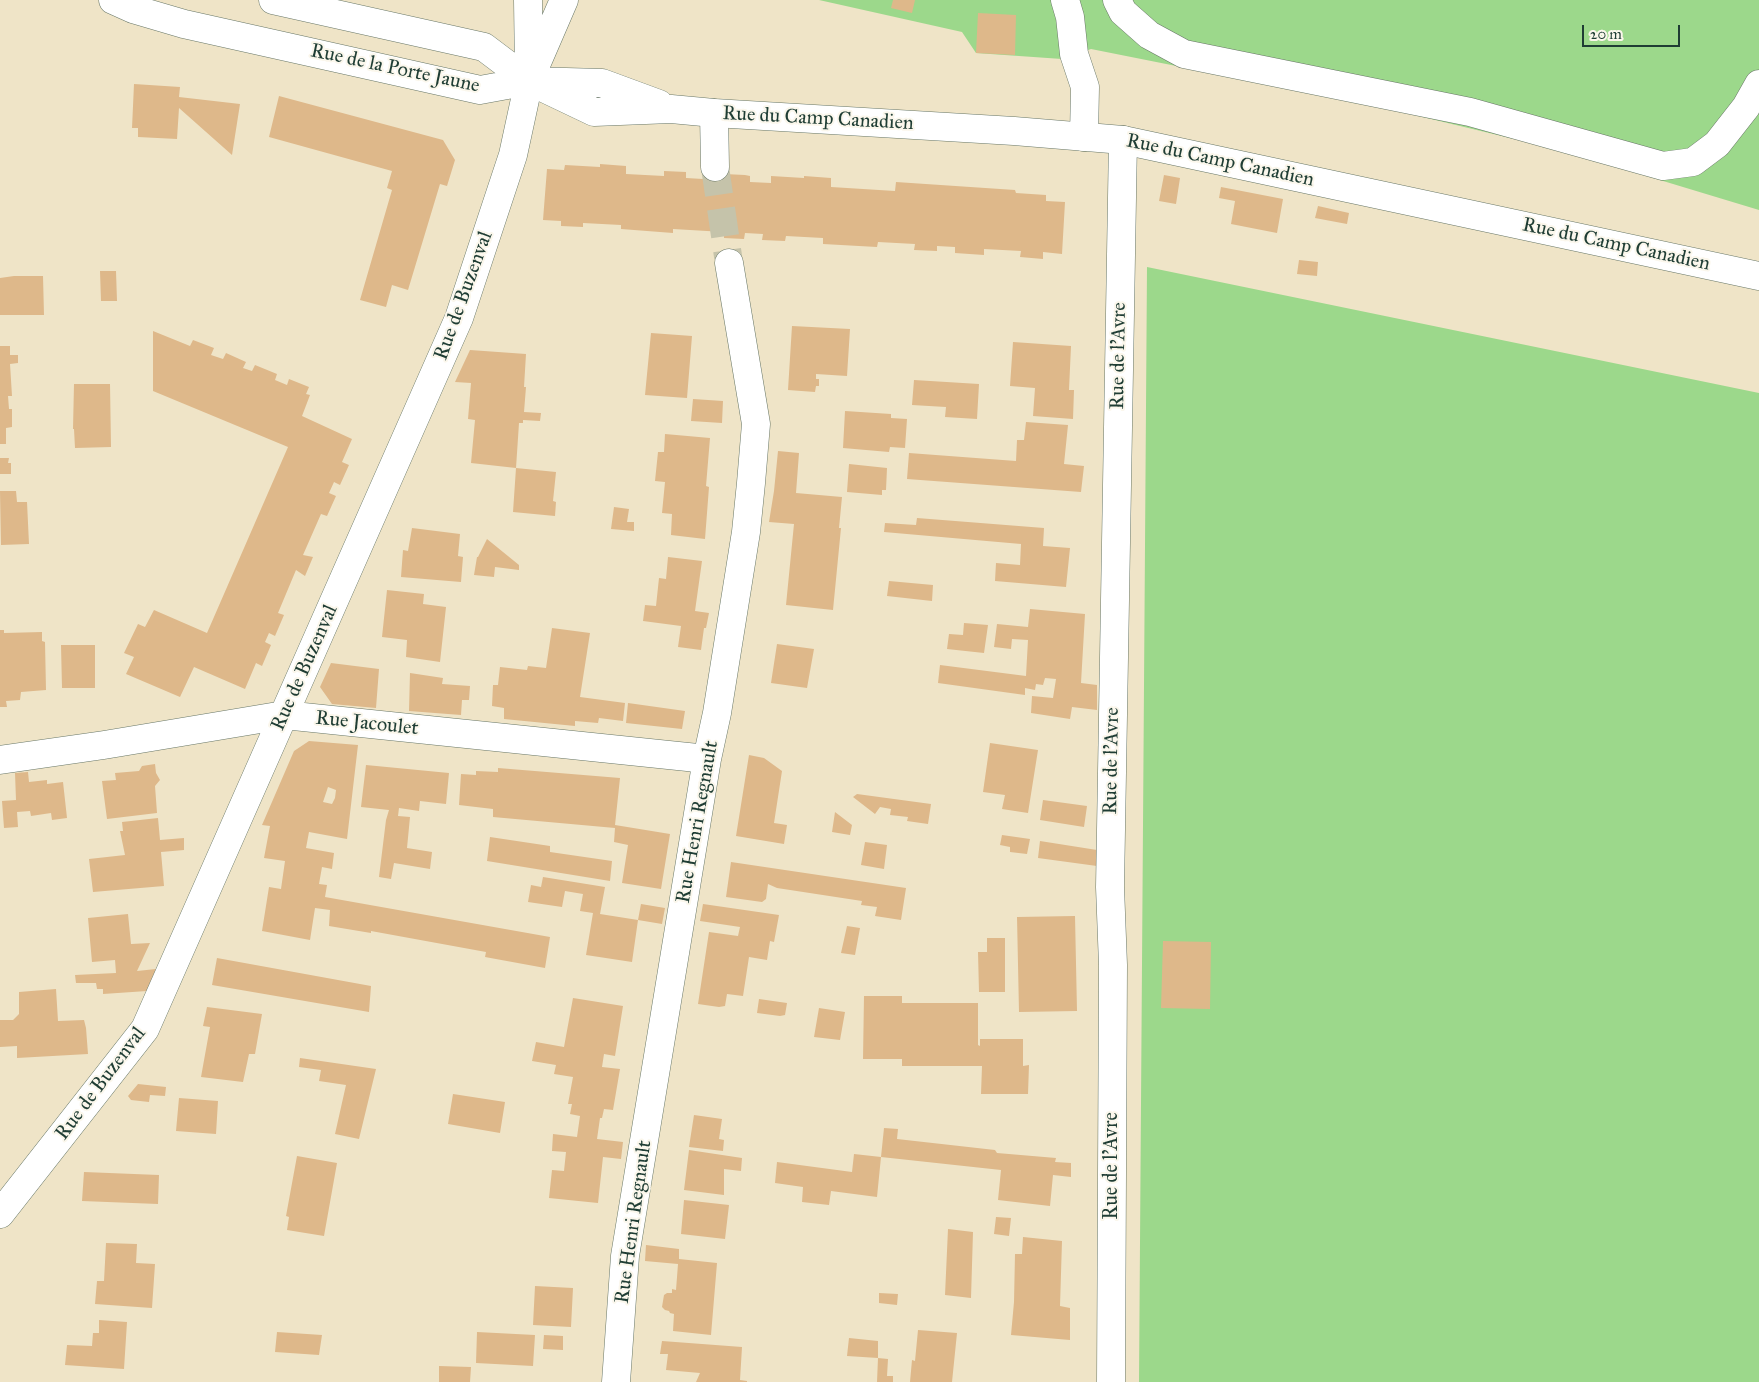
<!DOCTYPE html>
<style>
body{margin:0}
#map{position:relative;width:1759px;height:1382px;overflow:hidden;background:#efe4c7;font-family:"IM FELL Great Primer",serif}
canvas{display:block}
.scale{position:absolute;left:1582px;top:25px;width:98px;height:22px;box-sizing:border-box;border:2px solid #1f3d34;border-top:0;padding-left:6px;font-size:15px;line-height:18px;white-space:nowrap;color:#1f3d34;-webkit-text-stroke:4px #fbf7ec;paint-order:stroke}
</style>
<div id="map">
<canvas width="1759" height="1382"></canvas>
<div class="scale">20 m</div>
</div>
<script>
const ctx = document.querySelector('canvas').getContext('2d');
ctx.lineJoin = 'round';
function fill(path, color) { ctx.fillStyle = color; ctx.fill(path, 'evenodd'); }
const poly = rows => new Path2D(rows.map(r => 'M' + r).join(''));
function trace(path, color, width, dash) { ctx.strokeStyle = color; ctx.lineWidth = width; ctx.lineCap = dash ? 'butt' : 'round'; ctx.setLineDash(dash || []); ctx.stroke(path); }
function label(font, color, halo, rows, align = 'center') {
  ctx.font = font + ' "IM FELL Great Primer",serif'; ctx.lineWidth = 4; ctx.setLineDash([]); ctx.textBaseline = 'middle'; ctx.strokeStyle = halo; ctx.fillStyle = color; for (const [text, x, y, turn = 0] of rows) {
    ctx.save(); ctx.translate(x, y); ctx.rotate((+turn || 0) * Math.PI / 180); ctx.textAlign = isNaN(turn) ? turn : align; if (halo) ctx.strokeText(text, 0, 0); ctx.fillText(text, 0, 0); ctx.restore();
  }
}
const green = poly([
 [819,0,1759,0,1759,210,1564,151,1377,106,1091,49,1062,59,976,53,962,32],
 [1147,267,1759,393,1759,1382,1139,1382]
]);
const building = poly([
 [893,0,915,0,912,13,891,8],
 [978,13,1016,15,1015,55,976,53],
 [134,84,180,87,179,97,240,104,232,155,179,108,177,139,138,137,138,128,132,128],
 [279,96,443,140,455,160,447,186,440,184,408,290,392,285,386,307,360,300,392,190,387,188,392,171,269,137],
 [600,164,626,166,626,174,664,176,664,171,686,172,686,178,703,179,703,173,745,175,750,176,750,182,771,183,771,176,804,178,804,176,831,178,831,187,895,191,896,182,1015,190,1016,193,1046,195,1046,201,1065,202,1062,254,1043,252,1043,259,1020,257,1021,251,984,249,984,255,955,253,955,247,937,246,937,251,914,250,915,244,878,242,877,247,823,244,823,238,786,236,785,241,762,240,763,234,745,233,744,239,724,238,724,232,673,229,673,233,621,229,621,225,583,223,583,227,561,226,561,221,543,220,547,169,564,170,565,165,600,167],
 [1164,175,1180,178,1176,204,1159,201],
 [1221,187,1283,199,1277,233,1231,224,1235,201,1219,198],
 [1318,206,1349,213,1347,224,1315,218],
 [1299,260,1318,262,1317,276,1297,274],
 [100,271,116,271,117,301,101,301],
 [14,276,43,276,44,315,0,315,0,278],
 [792,326,850,329,847,376,816,374,816,379,819,379,819,386,816,386,815,392,788,390],
 [153,331,190,346,193,340,214,348,211,355,223,359,226,353,246,362,243,368,252,371,255,365,277,374,275,380,287,385,289,379,309,387,306,394,310,395,302,416,352,439,342,462,349,465,340,485,334,482,329,493,336,496,327,516,321,514,303,555,313,557,305,576,296,570,278,613,284,615,275,636,269,633,265,642,271,645,262,666,256,663,245,689,194,667,180,697,126,674,134,657,124,653,138,624,145,627,154,610,207,633,288,447,153,391],
 [651,333,692,336,687,398,645,395],
 [1013,342,1071,346,1069,390,1074,390,1073,419,1033,416,1035,388,1010,386],
 [0,346,10,346,10,355,18,355,18,363,10,364,12,396,8,396,9,409,12,409,12,427,6,428,6,444,0,444],
 [470,350,526,354,524,387,526,387,524,412,541,413,540,421,523,420,523,423,519,423,516,468,556,472,553,501,556,502,555,516,513,512,516,468,471,463,475,420,468,419,471,383,455,382],
 [914,380,979,384,977,419,945,417,946,407,912,405],
 [74,384,110,384,111,447,75,448,74,429,73,429],
 [693,399,723,401,722,423,691,421],
 [845,411,891,414,891,418,907,419,905,448,890,447,889,452,843,448],
 [1026,422,1068,425,1064,464,1084,466,1081,492,907,479,909,453,1016,461,1017,440,1024,440],
 [665,434,710,438,706,486,709,487,705,539,671,535,672,514,662,513,665,482,655,481,658,452,664,452],
 [778,451,799,453,796,493,842,497,839,528,841,528,833,610,786,605,794,524,769,522,774,491],
 [0,458,9,458,8,463,11,463,11,474,0,474],
 [849,464,887,468,886,490,882,490,882,495,847,492],
 [0,491,16,491,17,502,27,502,29,544,1,545],
 [614,507,629,509,627,522,634,522,634,531,611,529],
 [917,518,1044,528,1043,546,1070,548,1066,587,995,581,996,563,1020,565,1021,544,884,532,885,523,916,525],
 [412,528,460,534,458,556,463,557,461,582,401,577,403,550,408,551],
 [487,539,519,565,519,570,495,567,494,577,474,575,477,557,478,557],
 [668,557,702,561,695,611,709,613,706,628,704,628,701,650,678,647,681,626,643,621,645,605,656,606,659,578,666,579],
 [889,581,933,585,932,601,887,596],
 [387,590,424,594,423,604,446,607,440,662,406,657,407,640,382,637],
 [1030,609,1085,614,1081,683,1097,685,1097,710,1072,707,1070,719,1031,713,1032,696,1053,698,1056,679,1045,678,1043,685,1036,684,1035,690,1025,688,1025,695,938,683,940,665,1026,676,1028,640,1012,639,1011,649,994,647,997,624,1028,627],
 [964,623,988,625,984,653,947,649,949,634,963,635],
 [552,628,590,633,580,697,625,703,623,721,599,718,598,723,575,721,575,726,504,719,504,708,492,706,493,685,498,685,500,667,527,670,528,666,546,668],
 [0,630,4,630,4,633,42,632,42,641,45,642,46,690,21,692,20,700,6,701,7,707,0,707],
 [777,644,814,649,807,688,771,683],
 [61,645,95,645,95,688,62,688],
 [331,663,379,669,376,708,332,704,320,687],
 [410,673,443,678,442,684,470,686,469,700,462,700,461,715,409,711],
 [628,703,685,711,682,729,626,723],
 [309,741,358,745,347,839,309,832,306,848,334,853,332,869,322,867,319,884,327,885,325,897,550,937,545,968,485,957,486,952,371,931,371,933,329,926,330,910,315,908,310,940,262,931,269,887,281,889,285,861,264,858,270,826,262,825,294,751],
 [328,787,336,790,335,798,332,804,323,802],
 [990,743,1038,750,1028,813,1002,809,1005,795,983,792],
 [749,755,764,758,782,771,774,823,787,825,784,844,736,836],
 [155,764,156,773,160,780,155,786,157,813,107,819,102,781,116,780,115,773,139,771,142,766],
 [366,765,449,773,446,804,420,801,419,811,399,808,398,816,410,817,407,848,432,852,430,869,394,863,391,879,379,877,386,820,389,810,361,807],
 [498,768,620,778,615,825,670,834,661,889,622,883,628,845,614,842,615,828,493,817,493,809,459,805,461,774,476,775,476,771,498,772],
 [28,772,29,782,47,780,47,784,63,782,67,818,52,820,51,813,31,816,30,811,17,812,18,827,4,828,2,801,16,800,15,773],
 [857,794,931,804,928,824,907,821,908,817,890,815,891,809,880,807,875,814,853,797],
 [1043,800,1087,806,1084,827,1040,820],
 [835,812,852,825,850,835,832,832],
 [158,818,160,840,184,838,184,850,161,852,164,886,93,892,89,859,125,855,120,831,123,831,122,822],
 [1002,835,1030,839,1027,854,1010,852,1010,847,1000,845],
 [490,837,550,846,550,852,612,861,610,881,487,861],
 [1040,841,1097,850,1097,866,1038,858],
 [865,842,887,845,884,869,861,865],
 [731,862,906,888,901,920,875,916,877,907,861,905,862,901,777,888,768,884,766,899,762,902,726,897],
 [543,877,605,887,600,914,638,920,632,962,586,955,593,913,580,911,583,894,565,891,562,907,528,902,531,885,541,887],
 [641,904,665,908,662,924,638,920],
 [703,904,779,915,774,942,770,941,767,960,749,957,743,996,727,994,725,1006,719,1007,698,1004,709,932,738,936,740,927,700,921],
 [128,914,131,944,150,943,137,971,156,969,147,991,103,994,103,989,97,989,96,983,76,983,75,975,116,973,115,960,92,962,88,918],
 [1075,916,1077,1011,1019,1012,1017,917],
 [847,926,860,928,855,955,841,953],
 [987,938,1005,938,1005,992,979,992,978,952,987,952],
 [1163,941,1211,942,1210,1009,1161,1008],
 [217,958,371,986,369,1012,212,985],
 [56,989,58,1021,84,1020,86,1028,88,1054,17,1058,17,1046,0,1047,0,1020,13,1020,19,1014,19,992],
 [864,996,902,996,902,1003,978,1003,978,1045,980,1046,980,1039,1023,1039,1023,1066,1029,1065,1028,1094,981,1094,982,1066,902,1066,902,1059,863,1059],
 [573,998,623,1006,615,1056,604,1054,602,1067,620,1069,613,1110,604,1109,602,1118,600,1118,597,1139,623,1142,621,1159,603,1157,598,1203,549,1198,552,1170,564,1171,566,1152,552,1151,553,1134,577,1137,580,1116,570,1114,572,1104,568,1104,573,1077,554,1074,556,1065,532,1061,536,1042,564,1047],
 [759,999,787,1003,785,1015,780,1016,757,1013],
 [207,1007,262,1014,255,1054,249,1054,243,1082,201,1077,210,1027,203,1026],
 [819,1008,845,1012,840,1040,814,1037],
 [300,1058,376,1069,359,1139,335,1134,346,1085,319,1081,321,1070,299,1067],
 [138,1084,166,1087,165,1096,150,1095,149,1102,131,1100,128,1096],
 [453,1094,505,1102,500,1133,448,1124],
 [179,1098,218,1101,216,1134,176,1131],
 [694,1115,722,1119,719,1139,724,1140,723,1151,689,1147],
 [884,1128,898,1129,897,1139,995,1150,997,1153,1056,1158,1055,1162,1071,1163,1071,1177,1053,1175,1050,1206,998,1200,1001,1170,881,1157],
 [689,1150,742,1158,741,1171,724,1169,724,1195,684,1190],
 [854,1154,881,1157,877,1197,831,1191,829,1205,802,1202,803,1187,775,1183,777,1162,852,1172],
 [297,1156,337,1163,324,1236,287,1230,289,1217,286,1216],
 [84,1172,159,1175,158,1204,82,1201],
 [684,1200,729,1205,725,1239,681,1234],
 [996,1217,1011,1218,1009,1236,994,1234],
 [948,1229,973,1232,971,1298,945,1295],
 [1023,1237,1062,1241,1060,1306,1070,1308,1070,1340,1011,1335,1014,1302,1015,1254,1022,1254],
 [106,1243,137,1244,136,1263,155,1264,152,1308,95,1304,97,1281,104,1281],
 [646,1245,679,1249,679,1259,717,1263,711,1335,673,1331,674,1314,670,1313,669,1311,665,1310,662,1307,664,1295,667,1293,672,1293,672,1289,676,1290,678,1264,645,1261],
 [535,1286,573,1288,571,1327,533,1325],
 [879,1293,898,1294,897,1305,879,1303],
 [99,1320,127,1322,124,1369,65,1365,67,1345,92,1346,93,1333,99,1333],
 [918,1330,957,1333,952,1382,910,1382,912,1360,915,1361],
 [277,1332,322,1335,319,1355,275,1352],
 [477,1332,535,1335,533,1366,476,1363],
 [544,1335,563,1336,563,1350,543,1349],
 [849,1338,878,1341,878,1358,888,1359,887,1376,893,1376,893,1382,877,1382,878,1358,847,1356],
 [662,1341,742,1347,740,1380,747,1381,747,1382,696,1382,700,1373,666,1370,668,1354,660,1354],
 [439,1366,471,1367,470,1382,439,1382]
]);
const minorTunnel = poly([
 [715,167,729,263]
]);
const minor = poly([
 [1065,0,1070,17,1074,54,1085,87,1084,137],
 [1117,0,1123,12,1149,35,1184,54,1470,112,1663,166,1693,162,1717,144,1746,107,1759,84],
 [714,113,715,167],
 [0,760,104,745,284,715,707,759],
 [0,1214,145,1029,459,318,513,155,529,81],
 [616,1382,625,1256,707,759,717,713,746,532,751,483,756,424,729,263],
 [1111,1382,1113,965,1110,887,1123,140]
]);
const major = poly([
 [113,0,133,9,184,24,480,90,529,81,602,83,659,104],
 [273,0,484,47,529,81,594,112,671,109,714,113,1014,131,1123,140,1759,276],
 [528,0,529,72],
 [529,81,564,0]
]);
const streetNames = [
 ["Rue de la Porte Jaune",395,69,12],
 ["Rue du Camp Canadien",818,119,3],
 ["Rue du Camp Canadien",1220,161,12],
 ["Rue du Camp Canadien",1616,245,12],
 ["Rue de Buzenval",464,296,-70],
 ["Rue de l'Avre",1119,356,-89],
 ["Rue de Buzenval",305,668,-66],
 ["Rue Jacoulet",367,724,6],
 ["Rue de l'Avre",1112,761,-89],
 ["Rue Henri Regnault",698,822,-80],
 ["Rue de Buzenval",101,1084,-53],
 ["Rue de l'Avre",1112,1166,-90],
 ["Rue Henri Regnault",634,1222,-82]
];
fill(green, '#9cd88b');
fill(building, '#deb88a');
trace(minorTunnel, '#c5c3aa', 28, [28, 14]);
trace(minor, '#687767', 29);
trace(major, '#687767', 29);
trace(minor, '#fff', 28);
trace(major, '#fff', 28);
label('20px', '#1f3d34', '#fbf7ec', streetNames);
</script>
